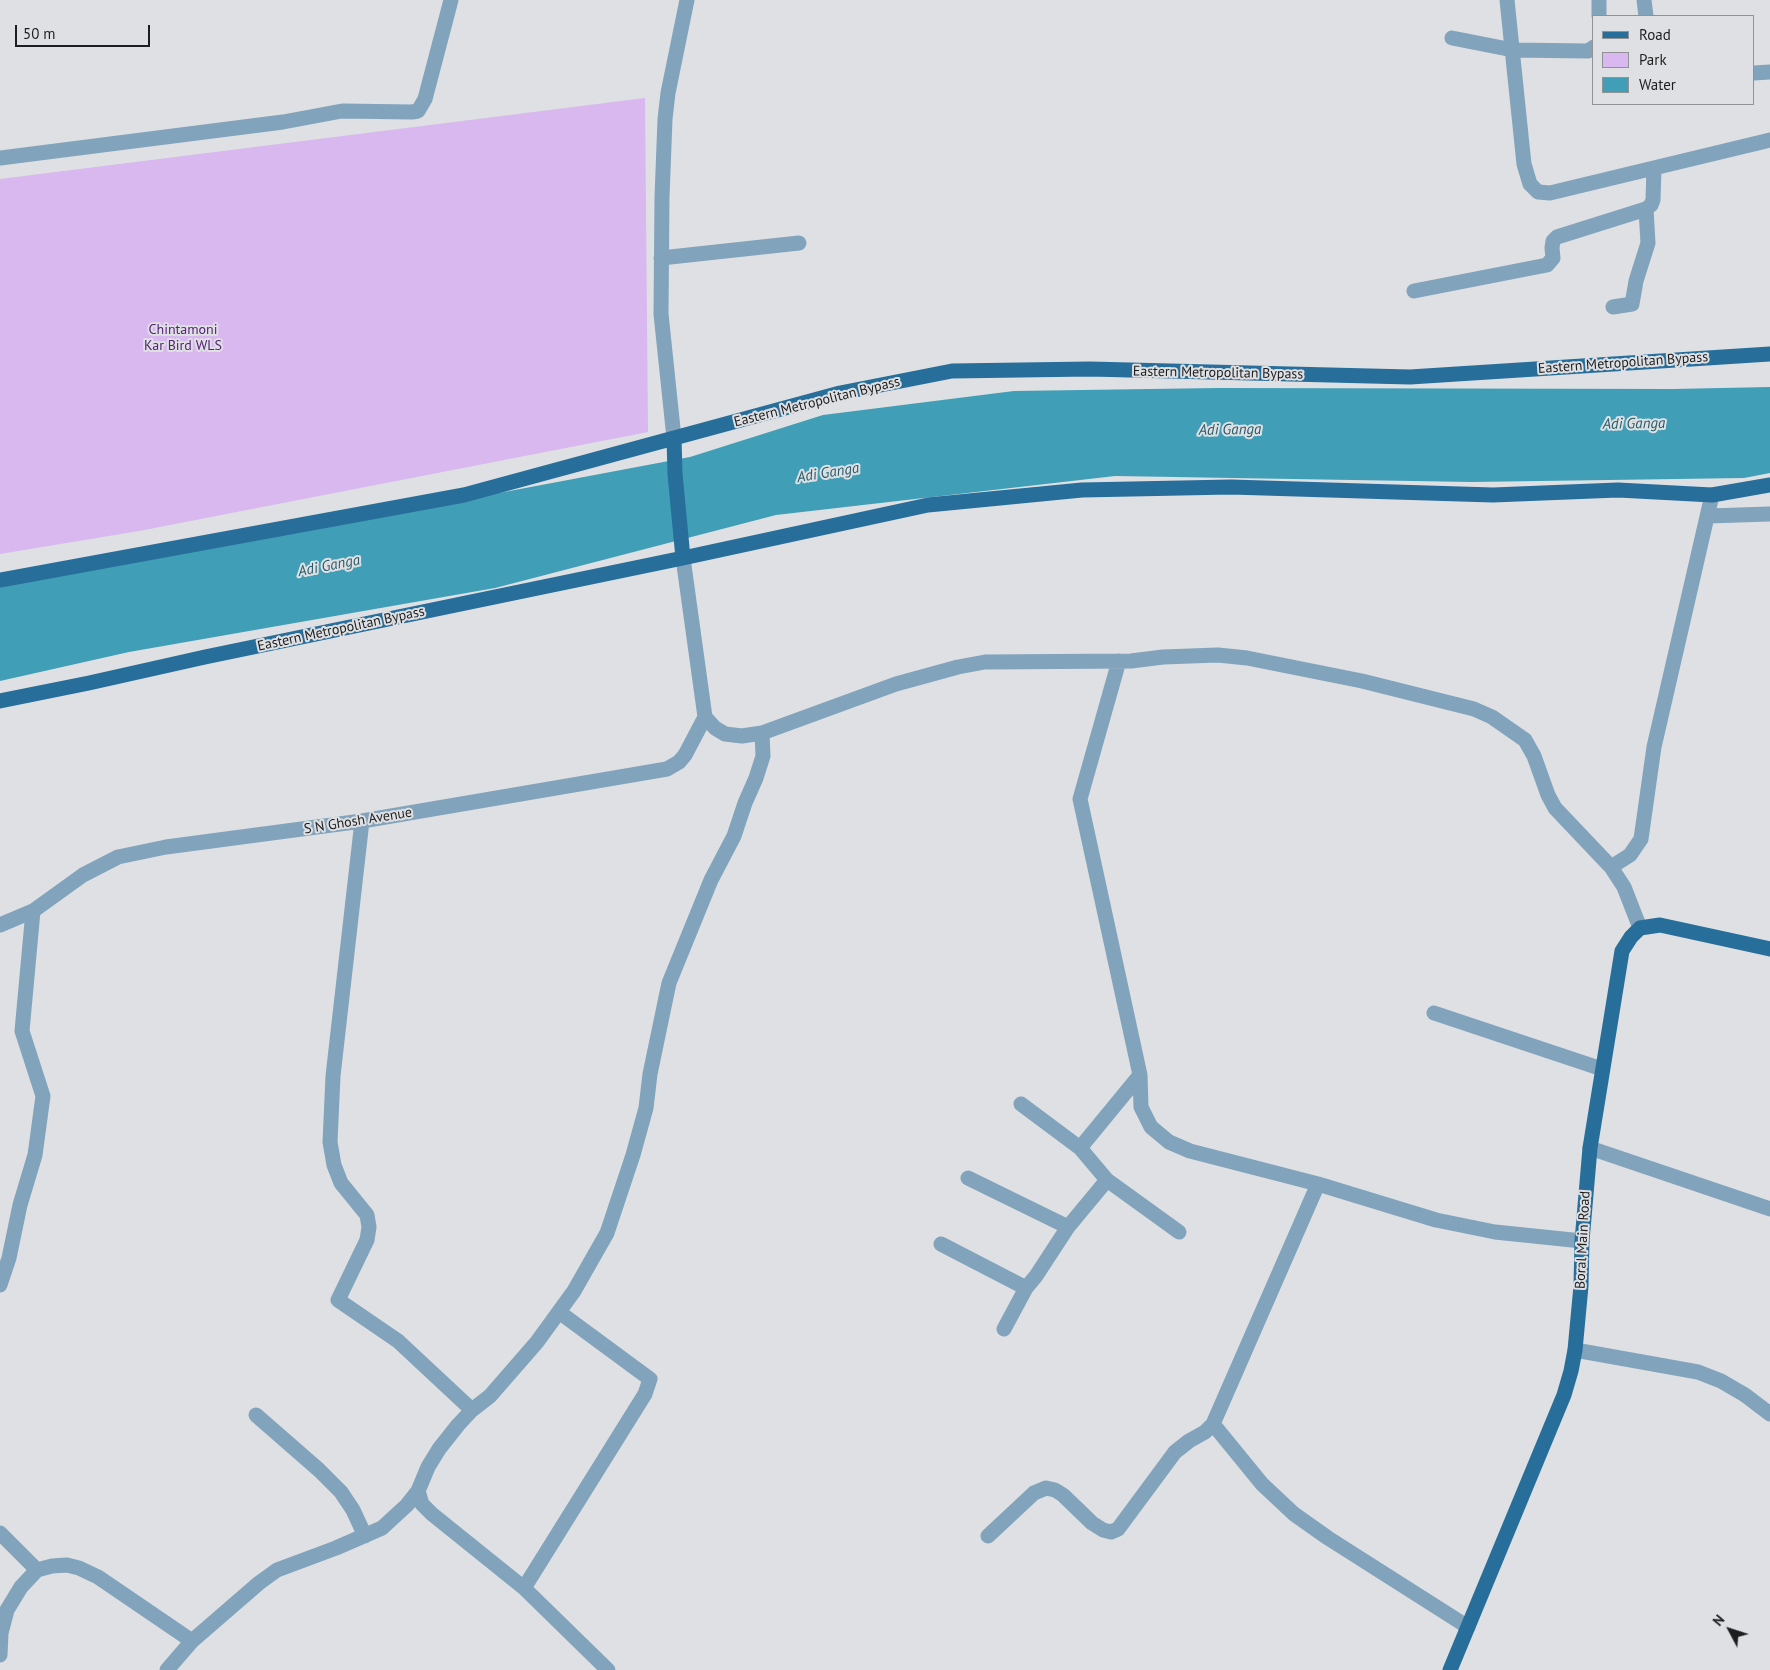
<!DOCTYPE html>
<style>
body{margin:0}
#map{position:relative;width:1770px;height:1670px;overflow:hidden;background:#dee0e3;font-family:"PT Sans",sans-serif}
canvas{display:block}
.legend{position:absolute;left:1592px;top:15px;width:162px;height:90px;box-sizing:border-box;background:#dee0e3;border:1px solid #919295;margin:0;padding:6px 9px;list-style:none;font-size:15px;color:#1d1e1f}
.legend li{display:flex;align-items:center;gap:10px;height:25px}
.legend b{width:25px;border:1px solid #919295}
.north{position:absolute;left:1705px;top:1605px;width:50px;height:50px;-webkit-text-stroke:4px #dee0e3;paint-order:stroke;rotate:310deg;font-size:14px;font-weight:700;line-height:20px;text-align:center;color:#1d1e1f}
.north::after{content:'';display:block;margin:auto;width:18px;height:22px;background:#1d1e1f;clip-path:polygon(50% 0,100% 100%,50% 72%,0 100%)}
.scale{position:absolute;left:15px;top:25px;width:135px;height:22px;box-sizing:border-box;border:2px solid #1d1e1f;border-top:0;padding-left:6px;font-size:15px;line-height:18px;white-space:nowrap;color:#1d1e1f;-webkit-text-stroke:4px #dee0e3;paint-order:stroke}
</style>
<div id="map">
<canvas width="1770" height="1670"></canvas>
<ul class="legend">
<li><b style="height:6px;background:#276e9b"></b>Road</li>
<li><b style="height:14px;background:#d8b8ee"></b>Park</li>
<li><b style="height:14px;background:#409eb6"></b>Water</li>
</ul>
<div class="north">N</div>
<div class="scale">50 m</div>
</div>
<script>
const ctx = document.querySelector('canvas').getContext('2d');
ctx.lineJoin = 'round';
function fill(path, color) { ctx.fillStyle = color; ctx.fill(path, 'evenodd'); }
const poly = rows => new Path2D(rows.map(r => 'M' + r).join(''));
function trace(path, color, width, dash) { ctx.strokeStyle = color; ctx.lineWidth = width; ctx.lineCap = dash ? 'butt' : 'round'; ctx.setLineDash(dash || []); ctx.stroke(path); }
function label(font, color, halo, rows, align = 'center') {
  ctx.font = font + ' "PT Sans",sans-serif'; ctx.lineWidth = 4; ctx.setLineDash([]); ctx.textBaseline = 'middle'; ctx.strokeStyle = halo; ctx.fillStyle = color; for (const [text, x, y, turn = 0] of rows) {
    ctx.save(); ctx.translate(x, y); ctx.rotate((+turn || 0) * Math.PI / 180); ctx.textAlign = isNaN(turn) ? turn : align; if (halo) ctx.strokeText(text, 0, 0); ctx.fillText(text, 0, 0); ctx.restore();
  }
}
const green = poly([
 [645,98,648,432,139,531,0,554,0,179]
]);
const water = poly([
 [1770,387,1770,473,1744,478,1472,482,1115,476,776,515,495,588,129,652,0,681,0,587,690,457,823,415,1014,391,1218,388,1673,389]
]);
const minor = poly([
 [1507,0,1524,164,1530,184,1538,192,1550,193,1770,140],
 [1644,0,1646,16],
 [1599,16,1599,0],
 [1452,38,1513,50,1588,51,1594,47],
 [1754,73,1770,72],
 [0,158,283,122,342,111,412,112,418,111,425,99,451,0],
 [661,258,799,243],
 [1414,291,1547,265,1553,258,1552,248,1553,241,1557,237,1646,209,1651,205,1653,200,1654,168],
 [1613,307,1632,304,1636,281,1648,243,1646,209],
 [674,438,661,314,662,197,665,119,668,93,687,0],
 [1708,516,1770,514],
 [683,558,705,717,715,728,725,734,742,736,762,733,896,684,958,667,985,662,1131,661,1163,657,1218,655,1247,658,1362,681,1474,709,1492,717,1525,740,1534,756,1548,795,1555,808,1611,867,1624,887,1640,928],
 [1119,661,1080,799,1140,1075,1141,1107,1151,1127,1169,1142,1190,1151,1318,1184,1436,1220,1495,1232,1582,1241],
 [362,821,333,1076,330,1142,334,1165,341,1183,367,1215,369,1227,367,1240,338,1300,398,1341,472,1410],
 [1611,867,1630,855,1641,839,1654,747,1712,495],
 [0,925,33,911,83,875,118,857,166,847,362,821,667,769,679,762,685,755,705,717],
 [1434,1013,1602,1069],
 [1140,1075,1080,1148,1107,1180,1179,1232],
 [1021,1104,1080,1148],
 [1590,1148,1770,1209],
 [968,1178,1068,1227],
 [941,1244,1026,1288,1036,1276,1068,1227,1107,1180],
 [0,1285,9,1258,20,1205,35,1155,43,1096,22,1031,33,911],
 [1004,1329,1026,1288],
 [1575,1350,1698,1372,1721,1381,1745,1395,1770,1414],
 [256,1415,319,1470,341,1492,353,1510,365,1536],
 [1213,1424,1262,1484,1294,1514,1328,1538,1468,1627],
 [0,1533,37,1570],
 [988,1536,1034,1493,1046,1488,1055,1490,1063,1495,1092,1523,1103,1530,1111,1532,1118,1529,1175,1452,1189,1441,1205,1432,1213,1424,1318,1184],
 [524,1588,645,1394,650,1379,559,1312],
 [0,1655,1,1633,7,1610,21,1587,37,1570,52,1566,67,1565,79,1568,98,1577,192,1641],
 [167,1670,192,1641,259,1583,277,1570,336,1548,382,1528,407,1505,418,1491],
 [608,1670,524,1588,432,1514,422,1504,418,1491,428,1467,439,1449,458,1425,472,1410,490,1396,537,1342,574,1291,607,1233,633,1155,646,1108,650,1074,669,983,711,880,734,836,745,803,756,778,763,756,762,733]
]);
const major = poly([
 [674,438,675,474,683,558],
 [0,580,464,495,840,393,952,371,1090,369,1410,377,1770,354],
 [0,701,89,683,205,657,683,558,928,505,1082,490,1231,487,1493,495,1618,490,1712,495,1770,485],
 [1450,1670,1564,1395,1571,1371,1575,1350,1581,1286,1582,1241,1590,1148,1622,951,1631,937,1640,928,1660,925,1770,949]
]);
const parkNames = [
 ["Chintamoni",183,330],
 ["Kar Bird WLS",183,346]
];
const streetNames = [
 ["Eastern Metropolitan Bypass",1623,363,-4],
 ["Eastern Metropolitan Bypass",1218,373,1],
 ["Eastern Metropolitan Bypass",817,402,-14],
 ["Eastern Metropolitan Bypass",341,629,-12],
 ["S N Ghosh Avenue",358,821,-9],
 ["Boral Main Road",1583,1240,-87]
];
const waterNames = [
 ["Adi Ganga",1634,424,-1],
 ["Adi Ganga",1230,430,-1],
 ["Adi Ganga",828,473,-9],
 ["Adi Ganga",329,566,-11]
];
fill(green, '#d8b8ee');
fill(water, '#409eb6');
trace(minor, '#81a3bc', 15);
trace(major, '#276e9b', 15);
label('14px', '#5a207a', '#dee0e3', parkNames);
label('14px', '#1d1e1f', '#dee0e3', streetNames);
label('italic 15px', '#295c6a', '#dee0e3', waterNames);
</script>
